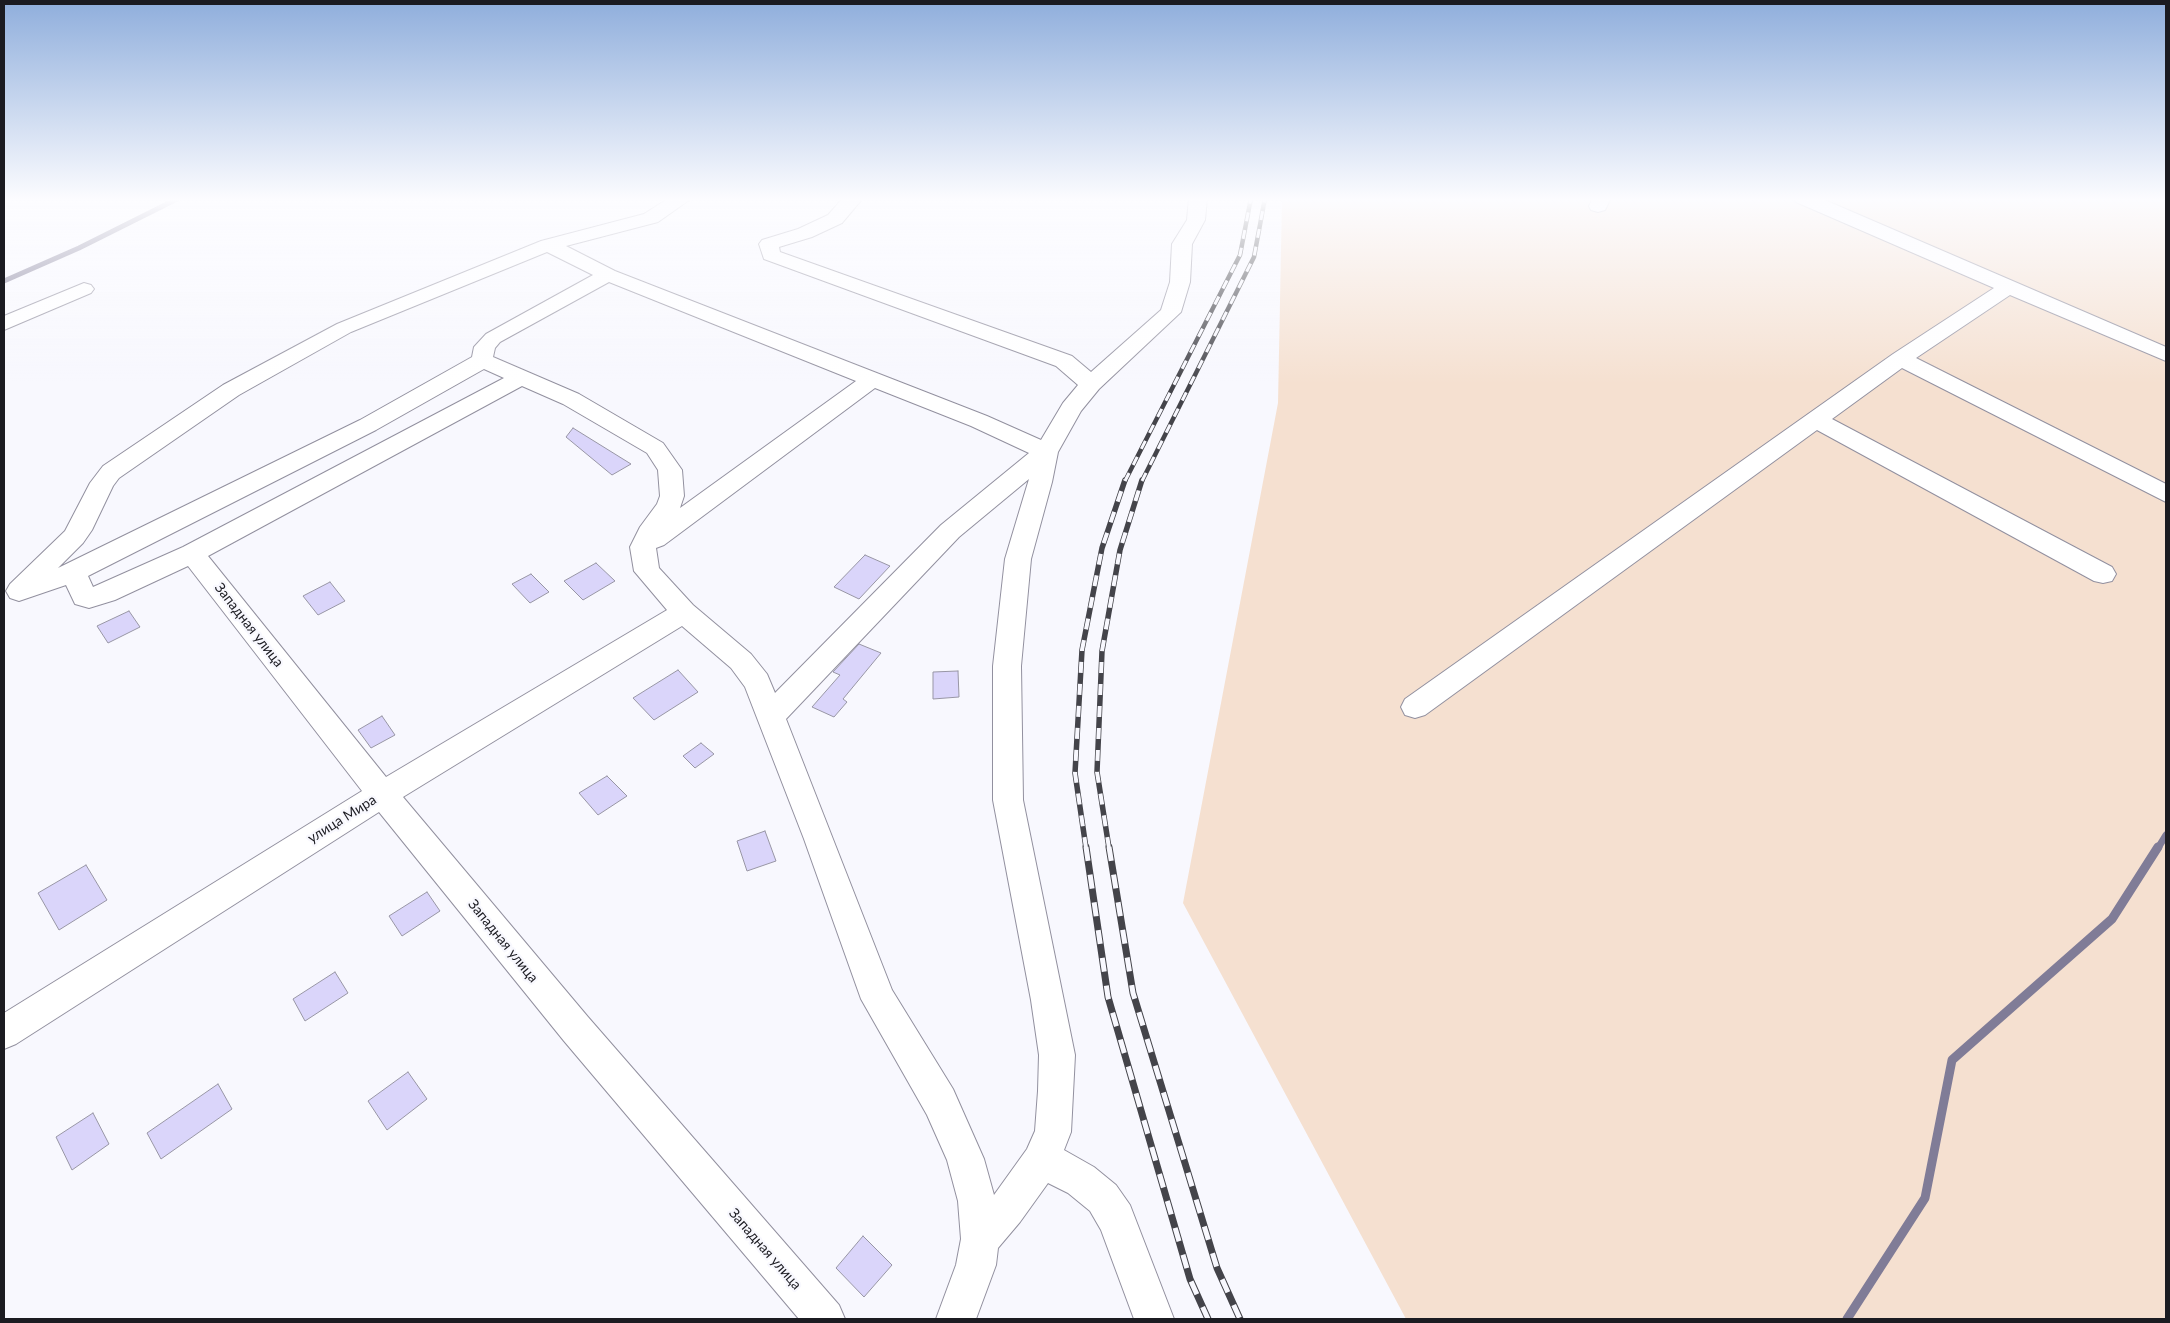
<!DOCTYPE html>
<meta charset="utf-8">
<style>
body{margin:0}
#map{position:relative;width:2170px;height:1323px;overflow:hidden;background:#f8f8fe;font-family:Lato,sans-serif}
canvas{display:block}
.frame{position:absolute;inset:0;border:5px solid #1b1b21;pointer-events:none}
</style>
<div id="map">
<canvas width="2170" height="1323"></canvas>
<div class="frame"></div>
</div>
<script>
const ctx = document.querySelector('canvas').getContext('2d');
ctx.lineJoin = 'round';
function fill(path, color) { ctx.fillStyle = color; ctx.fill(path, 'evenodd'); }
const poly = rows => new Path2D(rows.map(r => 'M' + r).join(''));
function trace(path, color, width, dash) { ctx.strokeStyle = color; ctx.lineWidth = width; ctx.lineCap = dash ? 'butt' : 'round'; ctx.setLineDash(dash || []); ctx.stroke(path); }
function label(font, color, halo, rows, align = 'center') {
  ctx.font = font + ' Lato,sans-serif'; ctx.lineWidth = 4.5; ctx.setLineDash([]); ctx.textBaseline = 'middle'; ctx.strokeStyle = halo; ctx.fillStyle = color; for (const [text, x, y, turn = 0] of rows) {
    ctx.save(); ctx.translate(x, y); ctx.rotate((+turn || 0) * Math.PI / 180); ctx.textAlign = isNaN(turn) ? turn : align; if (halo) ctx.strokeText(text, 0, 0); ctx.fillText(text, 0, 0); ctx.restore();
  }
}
const green = poly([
 [1282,198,2166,198,2166,1319,1406,1319,1183,903,1278,403]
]);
const streamFar2 = poly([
 [4,281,79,248,179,198]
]);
const streamFar1 = poly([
 [2158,848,2166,835]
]);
const stream = poly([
 [1847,1319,1925,1198,1952,1060,2112,919,2158,847]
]);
const building = poly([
 [573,428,631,464,612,475,566,437,573,428],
 [865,555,890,566,859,599,834,587,865,555],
 [596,563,615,581,583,600,564,581,596,563],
 [531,574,549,592,530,603,512,584,531,574],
 [330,582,345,601,318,615,303,596,330,582],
 [129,611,140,627,108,643,97,626,129,611],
 [859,644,881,653,843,699,847,702,834,717,812,707,840,675,833,672,859,644],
 [678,670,698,692,654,720,633,698,678,670],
 [958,671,959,697,933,699,933,672,958,671],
 [382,716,395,735,371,748,358,730,382,716],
 [701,743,714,754,695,768,683,756,701,743],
 [607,776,627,796,598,815,579,793,607,776],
 [765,831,776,861,747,871,737,841,765,831],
 [86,865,107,900,59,930,38,893,86,865],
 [427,892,440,911,402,936,389,916,427,892],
 [335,972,348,993,305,1021,293,999,335,972],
 [408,1072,427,1099,387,1130,368,1101,408,1072],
 [218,1084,232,1109,161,1159,147,1133,218,1084],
 [93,1113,109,1144,72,1170,56,1137,93,1113],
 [863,1236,892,1265,864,1297,836,1268,863,1236]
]);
const minor = poly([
 [669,198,692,198,658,222,566,246,615,271,987,416,1041,440,1063,403,1078,385,1056,366,764,259,759,244,762,240,798,229,828,215,843,198,863,198,842,223,812,237,779,247,780,252,1072,356,1091,372,1161,310,1170,282,1172,244,1187,220,1189,198,1207,198,1205,220,1192,244,1190,282,1181,312,1099,389,1081,411,1058,452,1052,482,1031,559,1021,666,1023,800,1075,1055,1071,1132,1064,1150,1094,1167,1116,1185,1130,1205,1174,1319,1134,1319,1101,1230,1090,1211,1068,1193,1048,1183,1020,1222,998,1248,996,1265,976,1319,936,1319,956,1265,961,1239,958,1201,947,1160,927,1115,861,999,804,839,745,687,731,668,682,626,403,797,588,1017,839,1305,845,1319,799,1319,564,1041,379,812,16,1044,4,1049,4,1013,362,791,188,566,115,600,89,608,75,604,66,585,19,601,10,598,6,591,10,584,65,531,90,483,103,466,223,385,337,324,541,241,644,214,669,198],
 [547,252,593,275,486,334,474,347,472,357,360,420,58,568,83,543,92,530,113,486,119,478,239,395,351,332,547,252],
 [609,282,856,381,680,508,684,496,682,470,663,443,579,394,493,357,495,348,500,342,609,282],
 [484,369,504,378,183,547,93,587,88,576,376,430,484,369],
 [522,386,563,404,647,453,658,470,660,496,657,504,640,527,630,547,634,571,667,610,386,777,208,556,522,386],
 [875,388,971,426,1029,453,941,525,775,693,767,674,751,654,693,605,659,568,656,548,664,545,875,388],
 [1029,479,1005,559,993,666,993,800,1031,1000,1039,1055,1038,1091,1035,1131,1027,1149,994,1195,984,1159,953,1089,892,990,786,719,959,537,1029,479],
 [1593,198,1611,198,1605,210,1598,212,1591,210,1589,206,1593,198],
 [1794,198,1820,198,2166,347,2166,361,2010,295,1916,358,2166,484,2166,502,1902,368,1832,419,2112,567,2116,574,2112,581,2103,583,2094,581,1817,430,1425,715,1415,718,1405,715,1401,707,1405,699,1893,354,1994,288,1796,202,1794,198],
 [84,283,91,285,94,289,91,293,4,330,4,316,84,283]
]);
const railFar2 = poly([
 [1125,481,1240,255,1251,198],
 [1142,481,1254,257,1265,198]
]);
const railFar1 = poly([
 [1086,848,1075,773,1082,650,1102,548,1125,480],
 [1109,848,1097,772,1102,651,1120,550,1142,480]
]);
const rail = poly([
 [1086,847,1108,997,1190,1279,1208,1319],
 [1109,847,1133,993,1217,1268,1240,1319]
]);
const streetNames = [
 ["Западная улица",249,625,52],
 ["улица Мира",342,819,-32],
 ["Западная улица",503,941,51],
 ["Западная улица",765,1249,49]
];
fill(green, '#f5e0d0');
trace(streamFar2, '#807c97', 5);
trace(streamFar1, '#807c97', 7);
trace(stream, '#807c97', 9);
fill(building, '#dad5fa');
trace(building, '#9896a5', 1);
trace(minor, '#92909f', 2);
fill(minor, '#fff');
trace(railFar2, '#44444a', 4.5);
trace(railFar1, '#44444a', 5.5);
trace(rail, '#44444a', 7);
trace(railFar2, '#f8f8fe', 3, [9]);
trace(railFar1, '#f8f8fe', 4, [11]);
trace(rail, '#f8f8fe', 5, [14]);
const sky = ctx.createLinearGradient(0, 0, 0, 384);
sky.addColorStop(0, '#8faedc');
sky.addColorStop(0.52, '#fcfcff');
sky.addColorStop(1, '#fcfcff00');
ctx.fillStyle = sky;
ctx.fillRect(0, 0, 2170, 384);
label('14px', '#1b1b21', '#f8f8fe', streetNames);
</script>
